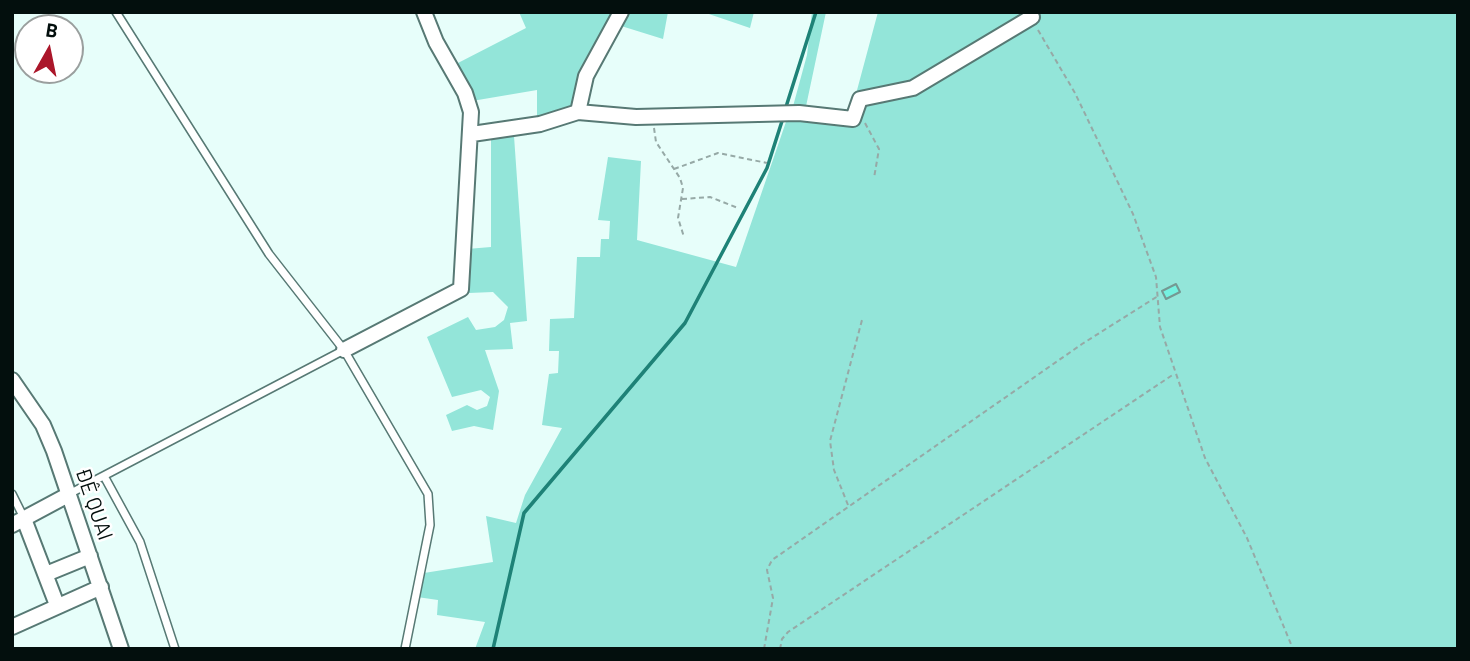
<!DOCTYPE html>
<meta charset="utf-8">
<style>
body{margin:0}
#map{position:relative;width:1470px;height:661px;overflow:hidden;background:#e7fefa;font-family:Barlow,sans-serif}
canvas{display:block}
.frame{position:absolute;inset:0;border:14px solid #030f0d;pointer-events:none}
.north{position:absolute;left:14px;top:14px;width:70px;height:70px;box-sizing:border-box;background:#fff;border:2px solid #9a9f9e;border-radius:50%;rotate:9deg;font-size:19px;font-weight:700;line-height:28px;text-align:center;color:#030f0d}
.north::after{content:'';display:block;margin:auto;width:24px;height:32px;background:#ab162a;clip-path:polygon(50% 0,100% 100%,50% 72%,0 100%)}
</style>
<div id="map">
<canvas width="1470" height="661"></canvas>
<div class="frame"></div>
<div class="north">B</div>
</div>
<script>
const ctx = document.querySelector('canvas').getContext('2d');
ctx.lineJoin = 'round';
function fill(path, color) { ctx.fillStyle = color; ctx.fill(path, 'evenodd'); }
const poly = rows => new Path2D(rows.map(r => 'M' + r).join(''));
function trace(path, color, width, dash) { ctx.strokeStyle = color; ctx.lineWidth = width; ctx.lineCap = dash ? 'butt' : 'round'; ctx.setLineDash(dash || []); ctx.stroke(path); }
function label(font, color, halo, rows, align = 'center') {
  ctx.font = font + ' Barlow,sans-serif'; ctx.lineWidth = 5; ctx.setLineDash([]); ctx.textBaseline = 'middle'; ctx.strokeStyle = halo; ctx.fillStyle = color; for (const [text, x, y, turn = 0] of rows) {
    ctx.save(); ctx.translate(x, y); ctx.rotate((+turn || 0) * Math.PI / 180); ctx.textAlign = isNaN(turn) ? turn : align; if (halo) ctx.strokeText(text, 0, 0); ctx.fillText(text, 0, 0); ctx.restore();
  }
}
const green = poly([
 [519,12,616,12,575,93,574,108,537,117,537,90,472,101,456,64,526,28],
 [626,12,668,12,663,39,618,25],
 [703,12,754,12,750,28],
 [812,12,826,12,805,111,792,110,807,55],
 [878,12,1458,12,1458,649,475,649,485,622,437,615,438,600,417,597,424,573,493,562,486,516,516,523,525,495,562,428,542,425,549,374,558,373,559,351,549,351,550,319,574,318,577,257,600,257,601,239,609,239,610,221,598,220,608,157,641,161,637,240,736,267,788,116,849,120],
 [514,136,527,321,510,323,513,349,485,350,499,391,493,430,474,426,452,431,446,415,467,405,477,410,487,406,490,397,481,390,452,397,427,337,468,317,476,330,495,327,504,320,508,307,493,292,469,293,467,249,491,247,491,138]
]);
const stream = poly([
 [785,110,816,12],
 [493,649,524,513,685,323,767,168,783,118]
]);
const building = poly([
 [1176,284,1180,292,1166,299,1162,291,1176,284]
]);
const path = poly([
 [1038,30,1075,93,1133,214,1156,277,1160,327,1205,458,1247,538,1293,649],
 [865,123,879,149,874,178],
 [654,128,656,142,680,178,683,188,678,218,684,237],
 [674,169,718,153,767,163],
 [682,199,710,197,738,208],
 [848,505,834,470,830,441,862,320],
 [764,649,773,598,767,570,772,560,1082,344,1158,296],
 [780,649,782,639,788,632,1174,374]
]);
const service = poly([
 [116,12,269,254,344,350,428,494,430,525,405,649],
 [104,476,140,542,175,649],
 [12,494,24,518],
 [69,494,344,350]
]);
const minor = poly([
 [578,112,636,117,799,113,853,119,860,99,913,88,1032,17],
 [472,134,540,124,578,112,586,76,621,12],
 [344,350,461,289,471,112,465,93,436,42,424,12],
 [12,380,43,425,54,451,121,649],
 [24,519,57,605],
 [12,525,68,495],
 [46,574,90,556],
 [12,627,101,587]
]);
const streetNames = [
 ["ĐÊ QUAI",94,504,71]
];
fill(green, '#93e5d9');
trace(stream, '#1e8277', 3.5);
fill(building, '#75f1e0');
trace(building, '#759892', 2);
trace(service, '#577974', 10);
trace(minor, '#577974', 18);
trace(path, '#96a9a6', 2, [5, 3.5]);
trace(service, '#fff', 7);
trace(minor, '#fff', 14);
label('21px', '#030f0d', '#fff', streetNames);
</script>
